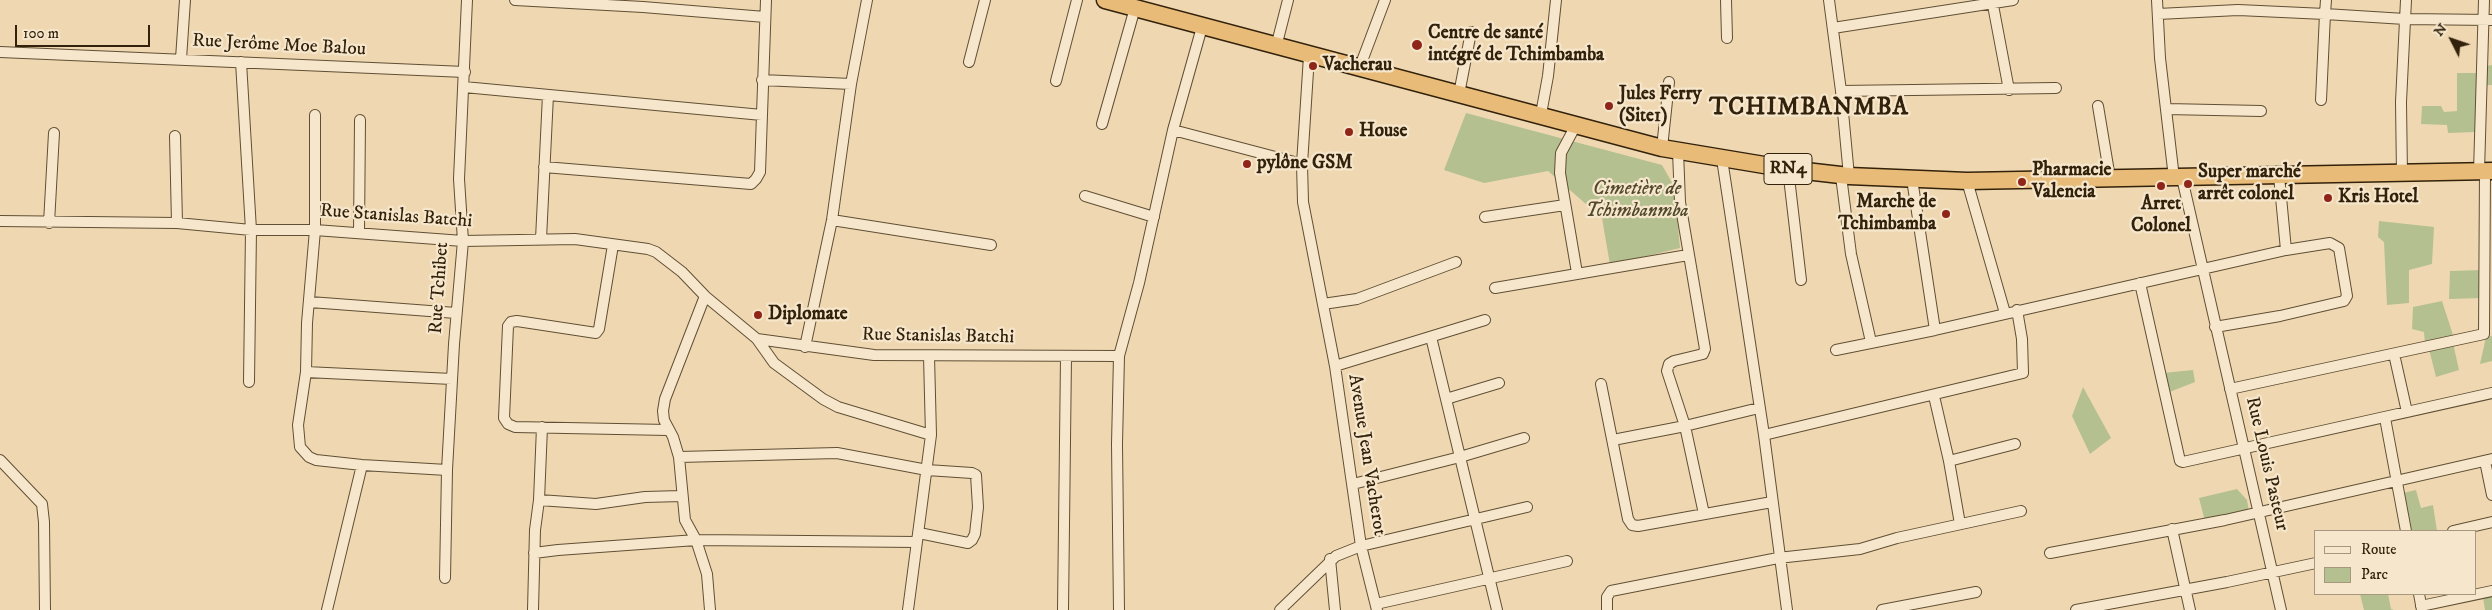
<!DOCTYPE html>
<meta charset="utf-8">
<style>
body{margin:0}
#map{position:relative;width:2492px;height:610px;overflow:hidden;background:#efd8b1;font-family:"IM FELL DW Pica",serif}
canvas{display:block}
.legend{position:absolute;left:2314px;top:530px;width:162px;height:65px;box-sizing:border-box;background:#f5e6cc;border:1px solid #a7977f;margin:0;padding:6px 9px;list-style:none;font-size:15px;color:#32210b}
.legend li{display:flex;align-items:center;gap:10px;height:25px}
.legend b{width:25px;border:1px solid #a7977f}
.north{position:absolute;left:2427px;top:15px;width:50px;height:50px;-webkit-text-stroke:4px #f5e6cc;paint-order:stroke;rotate:311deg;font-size:14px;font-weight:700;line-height:20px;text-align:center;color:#32210b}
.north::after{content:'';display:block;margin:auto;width:18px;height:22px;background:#32210b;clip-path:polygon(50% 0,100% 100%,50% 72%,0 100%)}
.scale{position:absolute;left:15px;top:25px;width:135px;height:22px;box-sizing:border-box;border:2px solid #32210b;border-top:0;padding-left:6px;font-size:15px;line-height:18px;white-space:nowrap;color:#32210b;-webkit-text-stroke:4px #f5e6cc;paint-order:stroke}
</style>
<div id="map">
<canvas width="2492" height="610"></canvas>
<ul class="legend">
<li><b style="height:6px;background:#f5e6cc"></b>Route</li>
<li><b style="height:14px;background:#b4c090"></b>Parc</li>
</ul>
<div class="north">N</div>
<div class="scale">100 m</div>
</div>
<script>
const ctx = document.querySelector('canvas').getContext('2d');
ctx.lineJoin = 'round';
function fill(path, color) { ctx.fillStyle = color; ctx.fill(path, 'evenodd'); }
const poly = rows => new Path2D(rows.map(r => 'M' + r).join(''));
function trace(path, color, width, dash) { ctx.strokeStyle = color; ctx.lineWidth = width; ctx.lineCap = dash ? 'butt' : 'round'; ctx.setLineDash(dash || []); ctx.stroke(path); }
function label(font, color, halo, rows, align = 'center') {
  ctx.font = font + ' "IM FELL DW Pica",serif'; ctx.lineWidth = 4.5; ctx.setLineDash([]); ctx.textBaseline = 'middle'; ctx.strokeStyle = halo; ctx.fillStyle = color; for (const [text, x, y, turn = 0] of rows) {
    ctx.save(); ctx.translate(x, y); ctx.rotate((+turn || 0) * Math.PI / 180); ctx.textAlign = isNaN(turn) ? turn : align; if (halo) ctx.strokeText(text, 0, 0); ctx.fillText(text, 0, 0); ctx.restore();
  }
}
const green = poly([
 [2492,65,2492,85,2486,85,2486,66],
 [2457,73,2479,73,2476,132,2448,133,2447,125,2421,124,2422,106,2441,106,2444,112,2457,111],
 [1466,113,1662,165,1674,186,1680,248,1610,265,1602,218,1548,171,1484,183,1444,170],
 [2379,221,2434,227,2432,264,2409,270,2409,303,2387,305,2384,242,2378,237],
 [2483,270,2482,298,2449,299,2450,271],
 [2442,301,2454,338,2425,344,2424,332,2412,329,2413,307],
 [2492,336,2492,361,2480,364,2486,337],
 [2453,343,2459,370,2436,377,2429,349],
 [2193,370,2195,382,2167,393,2163,373],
 [2083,387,2111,438,2090,454,2072,416],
 [2237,489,2247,500,2249,512,2205,521,2199,498],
 [2416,490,2421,508,2433,505,2437,531,2410,531,2403,493],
 [2360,594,2388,594,2391,609,2394,610,2364,610],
 [2492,594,2492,610,2485,610,2483,597]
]);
const minor = poly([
 [515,0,643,7,765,17],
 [1726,0,1727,38],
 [1829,0,1841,91,1849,176],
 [1992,0,2009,90],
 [2157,0,2160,58,2174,178],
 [2158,14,2238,10,2325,14,2326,0],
 [1833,28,2013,0],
 [1276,47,1288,0],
 [0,52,465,72],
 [1309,56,1302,164,1303,202,1335,366,1361,546,1377,610],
 [181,59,185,0],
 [241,62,251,230,249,382],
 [969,62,985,0],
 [1359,69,1385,0],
 [762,80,851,84],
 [1056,81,1077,0],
 [464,87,762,115],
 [1841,91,2056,88],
 [1459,94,1471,32],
 [2321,100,2325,14,2405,19,2492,20],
 [2098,106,2110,178],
 [2167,109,2261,111],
 [1541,114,1548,76,1556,0],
 [315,115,315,230,307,323,306,372,298,425,300,447,309,457,316,460,362,465,447,470],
 [1102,124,1135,8],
 [1576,125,1561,153,1560,173,1577,273],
 [1173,130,1302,164],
 [175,136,177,223],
 [1662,148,1669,82],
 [1678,151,1680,202,1705,349,1703,354,1674,361,1669,364,1667,371,1685,426,1704,514],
 [1722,159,1764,435,1787,610],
 [544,167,751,184,756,179,760,172,766,0],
 [1788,169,1801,280],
 [2479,172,2484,0],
 [2402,175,2401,102,2406,0],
 [1841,176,1851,254,1871,342],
 [2279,176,2286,250],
 [2182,178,2281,610],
 [1912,179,1935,330],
 [1967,181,2005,313],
 [1085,196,1154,217],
 [1485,217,1565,205],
 [832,220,991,245],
 [0,221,177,223,251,230,315,230,463,241,575,239,648,249,656,252,682,272,705,296,757,339,774,363,823,399,838,407,931,435],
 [49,223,54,133],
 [359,233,360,120],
 [541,239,548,95],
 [613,245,599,329,596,333,517,321,511,322,508,326,504,418,508,424,515,427,668,430],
 [2140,283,2180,461,2183,462,2492,393],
 [1495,288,1688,255],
 [705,296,665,399,663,411,664,420,673,437,679,457,685,520,696,540,707,574,710,610],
 [310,302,456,313],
 [1323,304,1357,299,1456,262],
 [1431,337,1497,610],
 [757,339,874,355,1119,356],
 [805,347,832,220,851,84,867,0],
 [1836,350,1935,330,2286,250,2330,243,2339,248,2347,296,2344,301,2280,316,2215,327],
 [2394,354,2407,412],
 [1335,366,1485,320],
 [306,372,452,379],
 [1601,384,1628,519,1632,525,1638,526,1772,502],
 [2230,389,2484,334,2485,171],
 [1934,396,1949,461,1960,524],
 [1446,399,1499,383],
 [2385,418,2406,531],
 [1764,435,2023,373,2022,339,2017,310],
 [1613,440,1685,426,1759,408],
 [679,457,837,453,927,470,972,473,976,475,978,507,975,534,972,540,968,543,919,533],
 [0,460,42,504,44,522,45,610],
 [1949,461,2015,444],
 [2485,461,2492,495],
 [1353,484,1460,457,1524,438],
 [539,500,596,504,645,497,681,496],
 [2172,529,2190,610],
 [2453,531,2492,522],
 [534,553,558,550,696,540,917,542],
 [2050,553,2225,520,2492,459],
 [1330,559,1335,610],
 [445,578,447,470,454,344,463,241,459,179,467,0],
 [2419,594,2422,610],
 [1376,604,1567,561],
 [2421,606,2492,591],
 [327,610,362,465],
 [533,610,535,530,539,500,542,427],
 [908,610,931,435,929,356],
 [1063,610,1066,357],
 [1119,610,1117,444,1119,356,1139,283,1173,130,1202,27],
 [1280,610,1336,556,1361,546,1527,507],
 [1607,610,1607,597,1611,591,1778,558,1860,549,1897,538,2021,511],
 [1882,610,1976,592],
 [2076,610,2227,582,2316,563]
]);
const trunk = poly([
 [1105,0,1662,148,1788,169,1849,176,1967,181,2492,171]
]);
const markers = [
 [1417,45,6,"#8f2418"],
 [1313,66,5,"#8f2418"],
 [1609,106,5,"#8f2418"],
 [1349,132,5,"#8f2418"],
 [1247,164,5,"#8f2418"],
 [2022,182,5,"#8f2418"],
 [2188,184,5,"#8f2418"],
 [2161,186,5,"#8f2418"],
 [2328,198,5,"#8f2418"],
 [1946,214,5,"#8f2418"],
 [758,315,5,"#8f2418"]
];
const shields = [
 [1788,169,48]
];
const shieldNames = [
 ["RN4",1788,169]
];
const poiNames = [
 ["Centre de santé",1428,34],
 ["intégré de Tchimbamba",1428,56],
 ["Vacherau",1323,66],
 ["Jules Ferry",1619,95],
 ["(Site1)",1619,117],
 ["House",1359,132],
 ["pylône GSM",1257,164],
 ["Pharmacie",2032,171],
 ["Valencia",2032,193],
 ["Super marché",2198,173],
 ["arrêt colonel",2198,195],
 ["Kris Hotel",2338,198],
 ["Marche de",1936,203,"right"],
 ["Tchimbamba",1936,225,"right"],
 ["Arret",2161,205,"center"],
 ["Colonel",2161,227,"center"],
 ["Diplomate",768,315]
];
const streetNames = [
 ["Rue Jerôme Moe Balou",279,46,3],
 ["Rue Stanislas Batchi",396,217,4],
 ["Rue Tchibet",440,288,-86],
 ["Rue Stanislas Batchi",938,337,1],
 ["Avenue Jean Vacherot",1366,455,81],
 ["Rue Louis Pasteur",2266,464,77]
];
const parkNames = [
 ["Cimetière de",1637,190],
 ["Tchimbanmba",1637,212]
];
const districtNames = [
 ["TCHIMBANMBA",1809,109]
];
fill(green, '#b4c090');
trace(minor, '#614f34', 12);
trace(trunk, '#32210b', 19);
trace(minor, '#f5e6cc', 10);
trace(trunk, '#e8bc78', 16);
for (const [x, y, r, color] of markers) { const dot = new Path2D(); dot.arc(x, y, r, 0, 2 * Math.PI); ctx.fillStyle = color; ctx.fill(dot); trace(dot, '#f5e6cc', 2); }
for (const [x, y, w] of shields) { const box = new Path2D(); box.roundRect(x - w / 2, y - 15.5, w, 31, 4); ctx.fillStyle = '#f5e6cc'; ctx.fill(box); trace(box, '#32210b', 1); }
label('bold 18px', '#32210b', null, shieldNames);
label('bold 19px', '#32210b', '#f5e6cc', poiNames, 'left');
label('19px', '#32210b', '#f5e6cc', streetNames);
label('italic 19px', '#52492c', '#f5e6cc', parkNames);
ctx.letterSpacing = '1px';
label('bold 24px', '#32210b', '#f5e6cc', districtNames);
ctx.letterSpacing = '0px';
</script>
